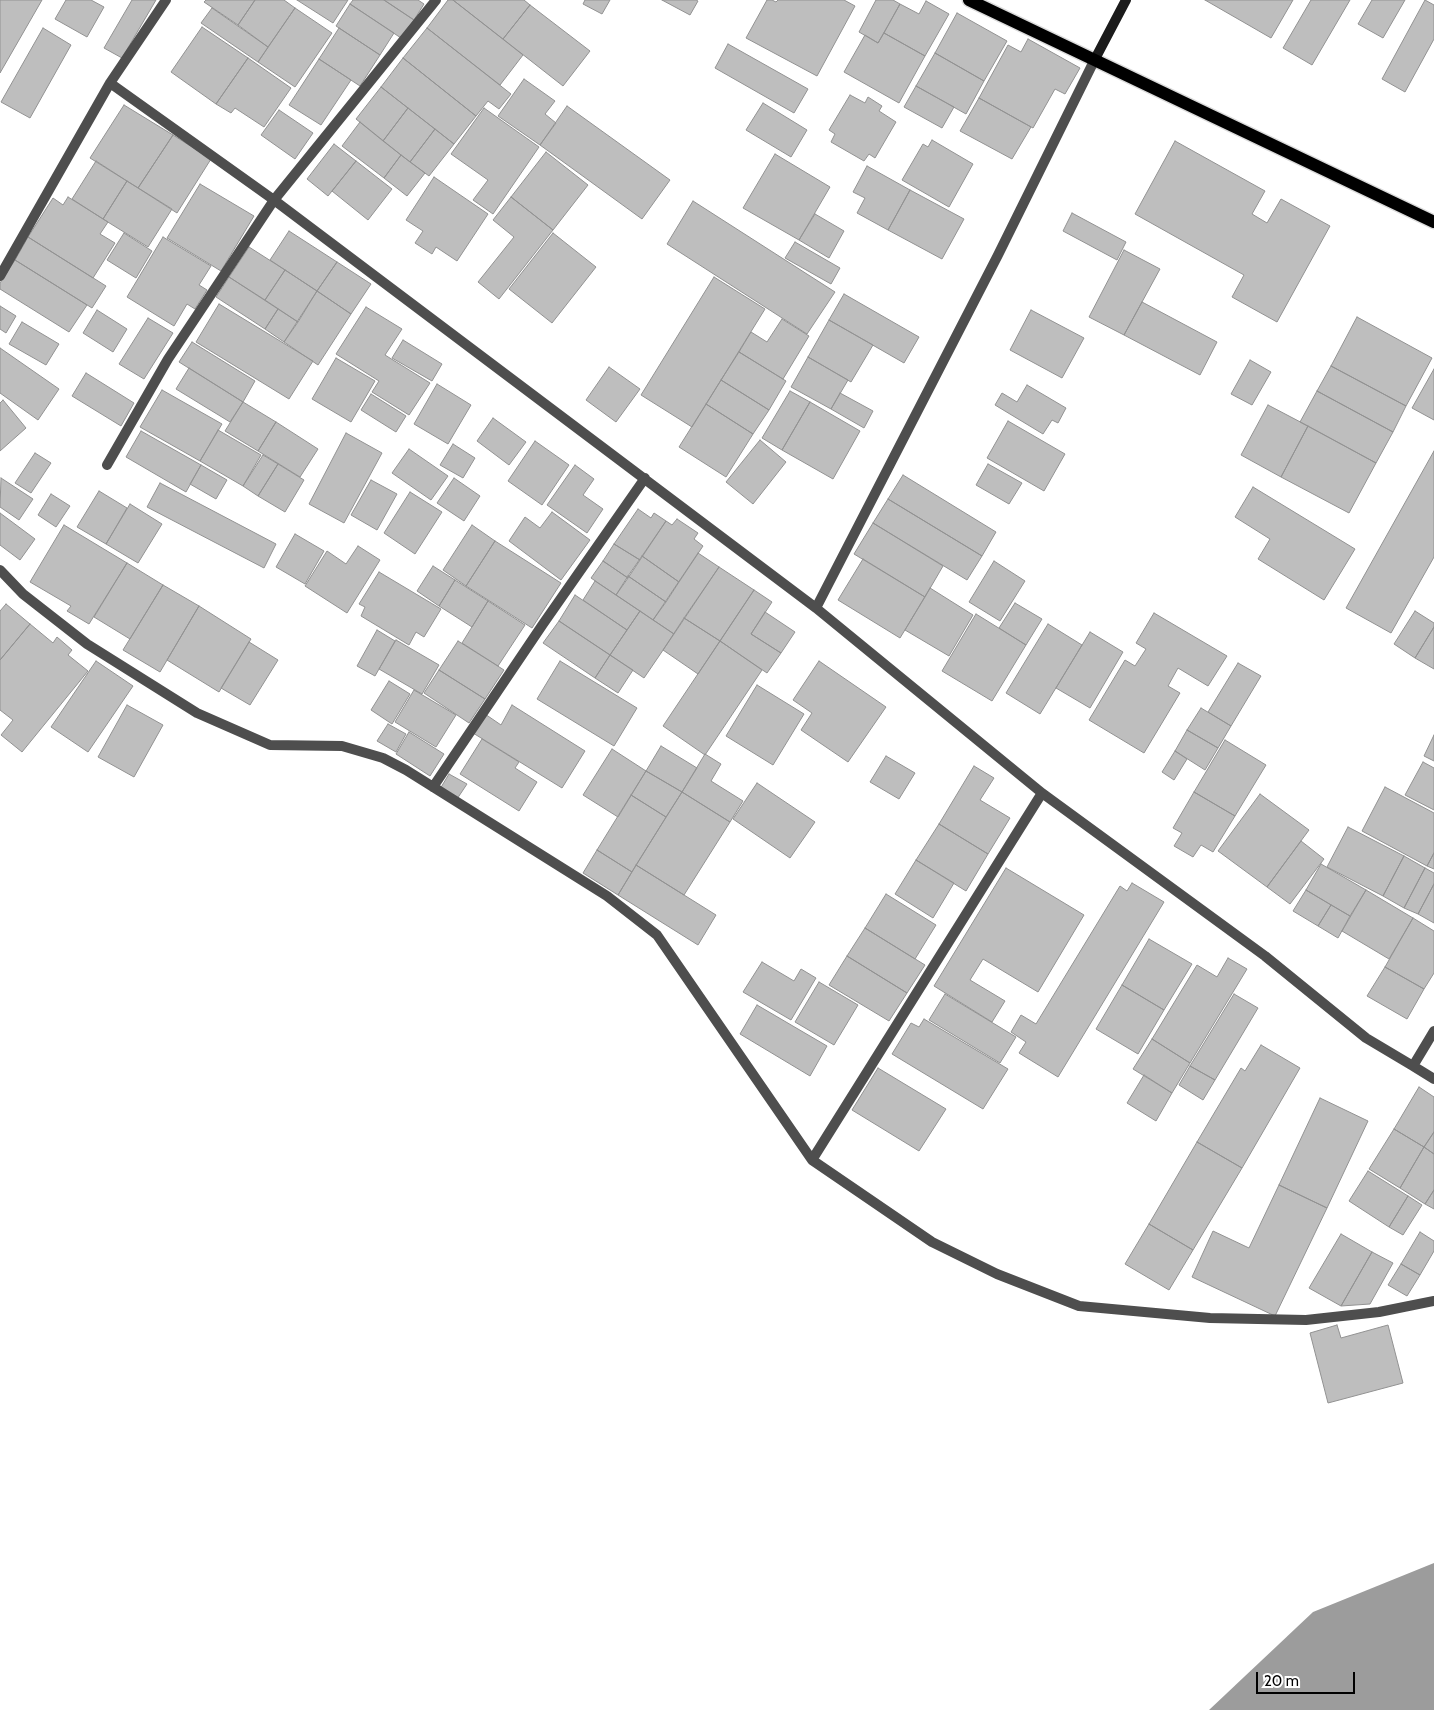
<!DOCTYPE html>
<style>
body{margin:0}
#map{position:relative;width:1434px;height:1710px;overflow:hidden;background:#fff;font-family:Cabin,sans-serif}
canvas{display:block}
.scale{position:absolute;left:1256px;top:1672px;width:99px;height:22px;box-sizing:border-box;border:2px solid #000;border-top:0;padding-left:6px;font-size:15px;line-height:18px;white-space:nowrap;color:#000;-webkit-text-stroke:4px #fff;paint-order:stroke}
</style>
<div id="map">
<canvas width="1434" height="1710"></canvas>
<div class="scale">20 m</div>
</div>
<script>
const ctx = document.querySelector('canvas').getContext('2d');
ctx.lineJoin = 'round';
function fill(path, color) { ctx.fillStyle = color; ctx.fill(path, 'evenodd'); }
const poly = rows => new Path2D(rows.map(r => 'M' + r).join(''));
function trace(path, color, width, dash) { ctx.strokeStyle = color; ctx.lineWidth = width; ctx.lineCap = dash ? 'butt' : 'round'; ctx.setLineDash(dash || []); ctx.stroke(path); }
const water = poly([
 [1434,1563,1434,1710,1209,1710,1313,1612]
]);
const building = poly([
 [0,0,42,0,0,73,0,0],
 [66,0,91,0,104,7,87,37,55,19,66,0],
 [132,0,156,0,122,58,104,48,132,0],
 [206,0,255,0,238,25,204,2,206,0],
 [255,0,284,0,295,8,268,47,238,25,255,0],
 [297,0,348,0,333,23,297,0],
 [353,0,384,0,414,20,401,38,350,4,353,0],
 [384,0,418,0,424,4,414,20,384,0],
 [448,0,453,0,523,55,500,85,427,28,448,0],
 [453,0,524,0,530,5,503,39,453,0],
 [585,0,610,0,602,14,583,4,585,0],
 [662,0,696,0,698,1,690,15,662,0],
 [767,0,772,0,776,2,778,0,844,0,855,6,817,76,746,38,767,0],
 [876,0,893,0,900,4,878,43,859,32,876,0],
 [1205,0,1293,0,1271,38,1205,0],
 [1311,0,1350,0,1312,65,1283,48,1311,0],
 [1372,0,1405,0,1383,38,1358,24,1372,0],
 [1425,0,1434,5,1434,39,1405,92,1382,79,1425,0],
 [926,1,949,14,925,56,884,33,900,4,919,14,926,1],
 [350,4,394,33,380,55,336,26,350,4],
 [530,5,590,51,563,86,503,39,530,5],
 [212,8,268,47,258,62,201,23,212,8],
 [295,8,332,33,295,87,258,62,295,8],
 [957,13,1007,41,984,81,935,53,957,13],
 [202,27,248,58,216,104,171,72,202,27],
 [43,28,71,45,30,118,1,102,43,28],
 [339,28,380,55,360,86,319,59,339,28],
 [427,28,511,94,499,109,488,101,476,116,403,58,427,28],
 [884,33,925,56,899,103,844,72,865,35,878,43,884,33],
 [1028,39,1080,68,1065,94,1055,89,1033,128,979,98,1008,45,1021,52,1028,39],
 [728,44,808,89,794,113,715,68,728,44],
 [935,53,984,81,966,114,916,86,935,53],
 [248,58,291,88,264,127,235,108,231,113,216,104,248,58],
 [403,58,476,116,454,144,381,87,403,58],
 [319,59,351,80,321,125,289,105,319,59],
 [524,79,555,101,545,114,556,123,540,145,498,116,524,79],
 [916,86,954,107,942,128,904,107,916,86],
 [381,87,408,108,383,141,356,119,381,87],
 [850,95,865,103,868,97,882,106,879,111,896,122,875,158,869,154,864,161,831,142,835,134,829,130,850,95],
 [979,98,1031,127,1012,159,960,131,979,98],
 [763,103,807,130,791,157,746,130,763,103],
 [124,105,173,135,138,188,90,158,124,105],
 [567,106,670,180,642,219,540,145,567,106],
 [408,108,435,129,410,162,383,141,408,108],
 [484,108,539,147,493,214,473,200,488,180,451,154,484,108],
 [279,110,313,133,295,159,261,135,279,110],
 [360,122,401,155,384,178,342,146,360,122],
 [435,129,454,144,429,176,410,162,435,129],
 [173,135,211,159,177,213,138,188,173,135],
 [932,140,973,164,949,207,902,180,923,144,928,147,932,140],
 [1175,141,1265,191,1252,214,1267,223,1281,199,1330,226,1277,322,1232,297,1244,275,1135,214,1175,141],
 [334,144,356,161,328,196,307,179,334,144],
 [546,152,588,185,553,230,511,197,546,152],
 [775,154,830,187,799,240,743,208,775,154],
 [401,155,425,173,407,196,384,178,401,155],
 [96,161,127,181,103,219,72,199,96,161],
 [356,161,392,189,368,220,332,191,356,161],
 [867,166,910,190,888,230,857,213,865,198,853,192,867,166],
 [434,177,488,214,457,261,436,247,432,254,415,243,423,231,406,220,434,177],
 [127,181,172,209,148,247,103,219,127,181],
 [200,184,254,216,221,271,167,238,200,184],
 [910,190,964,219,942,259,888,230,910,190],
 [68,197,108,222,100,234,115,243,93,278,28,237,53,198,63,205,68,197],
 [511,197,553,230,499,299,478,282,514,237,493,220,511,197],
 [693,201,835,292,807,334,667,244,693,201],
 [1072,213,1126,242,1117,260,1063,231,1072,213],
 [815,214,844,231,829,258,799,240,815,214],
 [289,231,337,262,317,291,270,260,289,231],
 [124,233,152,251,136,278,107,260,124,233],
 [553,233,596,267,552,323,509,289,553,233],
 [28,237,106,286,92,308,15,260,28,237],
 [163,237,211,266,199,285,207,290,195,309,187,304,174,326,127,297,163,237],
 [795,242,840,268,831,284,785,258,795,242],
 [249,247,285,270,265,300,229,277,249,247],
 [1124,250,1160,269,1124,335,1089,317,1124,250],
 [15,260,87,305,69,332,0,289,0,283,15,260],
 [337,262,371,284,351,314,317,291,337,262],
 [285,270,317,291,298,322,265,300,285,270],
 [229,277,278,309,265,329,216,297,229,277],
 [714,277,765,309,692,427,641,395,714,277],
 [317,291,351,314,318,365,284,342,317,291],
 [844,294,919,337,904,363,829,320,844,294],
 [1142,302,1217,342,1200,375,1124,335,1142,302],
 [219,304,313,361,289,399,196,342,219,304],
 [0,306,16,316,6,333,0,329,0,306],
 [366,307,402,329,385,355,430,383,409,415,372,392,379,381,336,354,366,307],
 [278,309,298,322,284,342,265,329,278,309],
 [97,310,127,329,113,352,83,333,97,310],
 [1031,310,1084,338,1062,378,1010,350,1031,310],
 [1357,317,1432,358,1406,406,1331,366,1357,317],
 [148,318,173,333,144,379,119,364,148,318],
 [782,319,809,336,783,379,739,352,751,332,767,342,782,319],
 [829,320,873,345,851,382,808,357,829,320],
 [22,322,59,344,46,365,9,344,22,322],
 [403,340,442,364,432,381,392,358,403,340],
 [192,342,255,381,243,402,179,362,192,342],
 [0,348,59,389,38,420,0,393,0,348],
 [739,352,786,381,769,410,721,380,739,352],
 [808,357,848,380,831,409,791,387,808,357],
 [336,358,375,381,351,422,312,399,336,358],
 [1250,360,1271,372,1252,405,1231,394,1250,360],
 [1331,366,1406,406,1393,432,1317,391,1331,366],
 [609,367,640,389,616,422,586,400,609,367],
 [189,368,243,402,230,422,176,389,189,368],
 [1434,369,1434,420,1412,408,1434,369],
 [86,373,134,403,121,426,72,396,86,373],
 [721,380,769,410,753,434,706,404,721,380],
 [437,384,471,405,448,444,414,424,437,384],
 [1027,385,1066,408,1058,423,1052,420,1043,434,995,405,1002,393,1017,402,1027,385],
 [162,390,222,424,200,461,140,427,162,390],
 [790,391,810,402,782,450,762,438,790,391],
 [1317,391,1393,432,1376,463,1300,422,1317,391],
 [840,393,873,411,864,428,831,409,840,393],
 [371,394,406,416,396,432,361,410,371,394],
 [3,400,26,428,0,451,0,403,3,400],
 [243,402,276,422,258,451,225,431,243,402],
 [810,402,860,431,833,479,782,450,810,402],
 [706,404,753,434,726,477,679,447,706,404],
 [1268,405,1308,426,1281,477,1241,455,1268,405],
 [493,418,526,442,509,465,477,441,493,418],
 [1008,421,1065,454,1044,491,987,458,1008,421],
 [276,422,318,449,300,477,258,451,276,422],
 [1308,426,1376,463,1349,513,1281,477,1308,426],
 [218,430,261,455,243,486,200,461,218,430],
 [141,431,201,465,186,492,126,457,141,431],
 [346,433,382,453,344,523,309,504,346,433],
 [760,440,786,462,753,504,726,482,760,440],
 [535,441,569,465,542,505,508,481,535,441],
 [453,444,475,458,463,478,440,465,453,444],
 [409,449,448,476,431,500,392,473,409,449],
 [1434,451,1434,557,1391,633,1346,608,1434,451],
 [35,453,51,463,31,493,15,483,35,453],
 [263,455,278,464,258,496,243,486,263,455],
 [278,464,304,480,285,512,258,496,278,464],
 [988,464,1022,483,1009,504,976,485,988,464],
 [201,465,227,480,216,499,190,484,201,465],
 [575,465,594,479,583,495,603,509,587,533,547,505,575,465],
 [903,475,996,532,982,556,888,499,903,475],
 [1,478,33,499,19,520,0,507,1,478],
 [454,478,480,496,464,521,437,503,454,478],
 [371,480,397,494,377,530,351,515,371,480],
 [160,483,276,544,264,568,147,507,160,483],
 [1253,487,1355,549,1324,600,1258,559,1270,539,1235,517,1253,487],
 [99,491,127,508,106,544,77,527,99,491],
 [410,492,442,512,415,554,384,533,410,492],
 [51,494,70,506,56,527,38,515,51,494],
 [888,499,982,556,967,580,873,523,888,499],
 [130,504,162,524,138,563,106,544,130,504],
 [638,509,651,518,654,513,666,521,640,560,614,544,638,509],
 [552,512,590,540,561,580,509,541,525,517,540,528,552,512],
 [0,513,35,539,20,560,0,545,0,513],
 [677,519,698,533,694,539,703,546,679,582,642,556,666,521,672,525,677,519],
 [873,523,943,566,925,597,854,554,873,523],
 [64,525,127,563,89,624,67,611,71,606,30,582,64,525],
 [472,525,495,541,466,586,443,570,472,525],
 [295,534,324,551,305,584,276,567,295,534],
 [495,541,561,583,532,628,466,586,495,541],
 [614,544,640,560,628,578,603,561,614,544],
 [358,546,380,560,347,613,305,586,327,551,346,564,358,546],
 [698,553,719,567,674,634,653,620,698,553],
 [642,556,679,582,666,602,628,576,642,556],
 [863,559,925,597,900,638,838,600,863,559],
 [603,561,628,578,616,595,591,578,603,561],
 [994,561,1025,581,1000,621,969,602,994,561],
 [127,563,163,585,130,639,94,617,127,563],
 [433,566,455,580,439,606,417,591,433,566],
 [719,567,754,590,720,641,684,618,719,567],
 [379,572,441,609,424,637,416,632,409,645,361,616,365,607,359,604,379,572],
 [628,576,666,602,653,620,616,595,628,576],
 [455,580,488,601,472,627,439,606,455,580],
 [595,581,640,611,627,630,583,600,595,581],
 [163,585,199,606,160,672,123,650,163,585],
 [930,588,973,615,949,656,905,630,930,588],
 [754,590,772,602,751,634,781,653,767,673,720,641,754,590],
 [575,595,627,630,610,655,559,621,575,595],
 [488,601,525,625,498,666,462,643,488,601],
 [1015,603,1042,619,1026,645,999,628,1015,603],
 [6,604,30,624,0,660,0,611,6,604],
 [199,606,251,639,219,692,167,660,199,606],
 [640,611,674,634,644,678,610,655,640,611],
 [1415,611,1434,623,1434,627,1415,658,1394,644,1415,611],
 [765,612,795,632,781,653,751,634,765,612],
 [1154,613,1227,656,1208,686,1178,668,1168,686,1180,693,1144,753,1089,720,1125,660,1135,666,1146,649,1136,643,1154,613],
 [976,614,1026,645,992,701,942,671,976,614],
 [684,618,720,641,698,674,663,650,684,618],
 [559,621,610,655,595,678,543,643,559,621],
 [30,624,53,643,57,637,72,650,68,655,88,671,22,752,1,735,13,720,0,710,0,660,30,624],
 [1048,624,1082,645,1040,714,1006,693,1048,624],
 [1434,627,1434,669,1415,658,1434,627],
 [377,630,395,641,375,676,357,666,377,630],
 [1090,632,1123,652,1090,708,1056,688,1090,632],
 [396,640,439,665,422,694,379,669,396,640],
 [458,641,504,670,485,699,439,670,458,641],
 [720,641,762,670,705,755,663,726,720,641],
 [249,642,278,660,250,705,221,688,249,642],
 [610,655,633,670,618,693,595,678,610,655],
 [96,661,133,686,88,752,51,727,96,661],
 [560,661,637,708,614,746,537,699,560,661],
 [819,661,886,707,848,762,801,730,812,713,793,700,819,661],
 [1238,663,1261,676,1231,726,1208,712,1238,663],
 [439,670,485,699,469,723,424,693,439,670],
 [389,681,410,694,392,724,371,710,389,681],
 [757,685,804,714,773,765,726,736,757,685],
 [414,690,456,715,436,747,395,722,414,690],
 [127,705,163,725,134,777,98,757,127,705],
 [512,705,585,751,562,788,473,733,485,714,501,725,512,705],
 [1201,708,1231,726,1218,748,1187,730,1201,708],
 [388,724,406,734,396,752,377,741,388,724],
 [1187,730,1218,748,1205,770,1175,751,1187,730],
 [409,732,444,754,430,776,396,754,409,732],
 [1434,735,1434,761,1424,756,1434,735],
 [482,739,519,762,515,768,537,782,519,811,460,774,482,739],
 [1225,740,1266,765,1235,816,1194,792,1225,740],
 [661,746,697,768,682,792,646,771,661,746],
 [612,749,646,771,618,817,583,795,612,749],
 [1175,751,1187,759,1174,780,1162,772,1175,751],
 [705,754,721,764,711,781,743,801,730,822,682,792,705,754],
 [886,756,915,773,899,799,870,782,886,756],
 [1423,762,1434,768,1434,810,1405,795,1423,762],
 [974,766,994,778,980,800,1010,818,988,854,939,824,974,766],
 [646,771,682,792,666,817,631,795,646,771],
 [449,774,467,784,457,799,440,789,449,774],
 [757,783,815,822,790,858,733,819,757,783],
 [1385,787,1434,813,1434,853,1427,866,1362,831,1385,787],
 [682,792,730,822,684,895,636,865,682,792],
 [1194,792,1235,816,1213,852,1201,845,1193,857,1174,846,1182,833,1173,828,1194,792],
 [1260,794,1309,830,1267,887,1218,851,1260,794],
 [631,795,666,817,632,872,597,850,631,795],
 [939,824,988,854,966,891,916,860,939,824],
 [1348,827,1404,856,1383,896,1327,867,1348,827],
 [1301,841,1324,859,1290,904,1267,887,1301,841],
 [597,850,632,872,618,895,583,873,597,850],
 [1434,853,1434,869,1427,866,1434,853],
 [1404,856,1425,868,1404,908,1383,896,1404,856],
 [916,860,954,883,933,918,895,894,916,860],
 [1321,864,1366,890,1350,916,1306,890,1321,864],
 [636,865,716,915,698,945,618,895,636,865],
 [1006,868,1084,915,1038,992,983,959,970,980,1005,1001,992,1022,934,986,1006,868],
 [1425,868,1434,873,1434,884,1418,914,1404,908,1425,868],
 [1132,883,1164,902,1058,1077,1019,1053,1026,1042,1011,1032,1021,1015,1036,1024,1120,886,1127,891,1132,883],
 [1434,884,1434,923,1418,914,1434,884],
 [1306,890,1331,905,1318,926,1293,911,1306,890],
 [1366,890,1413,918,1389,959,1342,931,1366,890],
 [886,894,936,925,915,959,865,928,886,894],
 [1331,905,1350,916,1338,938,1318,926,1331,905],
 [1413,918,1434,931,1434,973,1424,989,1385,967,1413,918],
 [865,928,925,965,907,993,847,956,865,928],
 [1149,939,1192,964,1164,1010,1122,985,1149,939],
 [847,956,907,993,889,1021,829,985,847,956],
 [1228,958,1247,969,1190,1063,1152,1039,1197,965,1217,977,1228,958],
 [762,962,794,981,801,969,816,978,791,1020,743,992,762,962],
 [1385,967,1424,989,1407,1019,1367,996,1385,967],
 [819,982,858,1005,834,1045,795,1022,819,982],
 [1122,985,1164,1010,1138,1054,1096,1029,1122,985],
 [945,994,1016,1037,1000,1063,929,1020,945,994],
 [1234,994,1258,1008,1215,1080,1190,1066,1234,994],
 [757,1005,827,1046,810,1076,740,1034,757,1005],
 [924,1019,1008,1069,983,1109,892,1054,911,1023,919,1027,924,1019],
 [1152,1039,1190,1063,1172,1093,1133,1069,1152,1039],
 [1261,1045,1300,1068,1242,1168,1197,1142,1241,1068,1245,1071,1261,1045],
 [1190,1066,1215,1080,1203,1100,1179,1085,1190,1066],
 [878,1068,946,1109,919,1151,852,1110,878,1068],
 [1144,1075,1172,1093,1156,1121,1127,1103,1144,1075],
 [1419,1087,1434,1097,1434,1132,1424,1147,1394,1129,1419,1087],
 [1320,1098,1368,1121,1327,1208,1279,1185,1320,1098],
 [1394,1129,1424,1147,1400,1188,1369,1169,1394,1129],
 [1434,1132,1434,1154,1424,1147,1434,1132],
 [1197,1142,1242,1168,1193,1250,1149,1224,1197,1142],
 [1424,1147,1434,1154,1434,1190,1425,1204,1400,1188,1424,1147],
 [1368,1171,1408,1196,1389,1227,1349,1201,1368,1171],
 [1279,1185,1327,1208,1275,1316,1192,1277,1213,1231,1249,1248,1279,1185],
 [1434,1190,1434,1209,1425,1204,1434,1190],
 [1408,1196,1422,1205,1403,1235,1389,1227,1408,1196],
 [1149,1224,1193,1250,1169,1290,1125,1264,1149,1224],
 [1420,1232,1434,1241,1434,1251,1420,1275,1401,1264,1420,1232],
 [1341,1234,1372,1252,1341,1306,1309,1288,1341,1234],
 [1372,1252,1393,1263,1370,1304,1341,1306,1372,1252],
 [1401,1264,1420,1275,1407,1296,1388,1285,1401,1264],
 [1337,1325,1341,1338,1388,1325,1403,1383,1328,1403,1310,1333,1337,1325]
]);
const minor = poly([
 [110,83,274,200,816,608,1042,793,1265,956,1366,1038,1413,1066,1434,1031],
 [0,276,110,83,166,0],
 [107,465,168,359,274,200,436,0],
 [0,570,23,594,87,644,197,713,270,745,342,746,383,758,406,770,607,896,657,935,812,1160,932,1242,997,1274,1079,1306,1210,1318,1306,1320,1379,1312,1434,1301],
 [816,608,998,255,1095,59],
 [433,787,543,624,645,478],
 [1413,1066,1434,1079],
 [812,1160,1042,793]
]);
const secondary = poly([
 [1095,59,1126,0]
]);
const primary = poly([
 [969,0,1434,222]
]);
fill(water, '#9c9c9c');
fill(building, '#bebebe');
trace(building, '#929292', 1);
trace(primary, '#dbdbdb', 15);
trace(minor, '#4e4e4e', 10);
trace(secondary, '#1b1b1b', 10);
trace(primary, '#000', 12);
</script>
